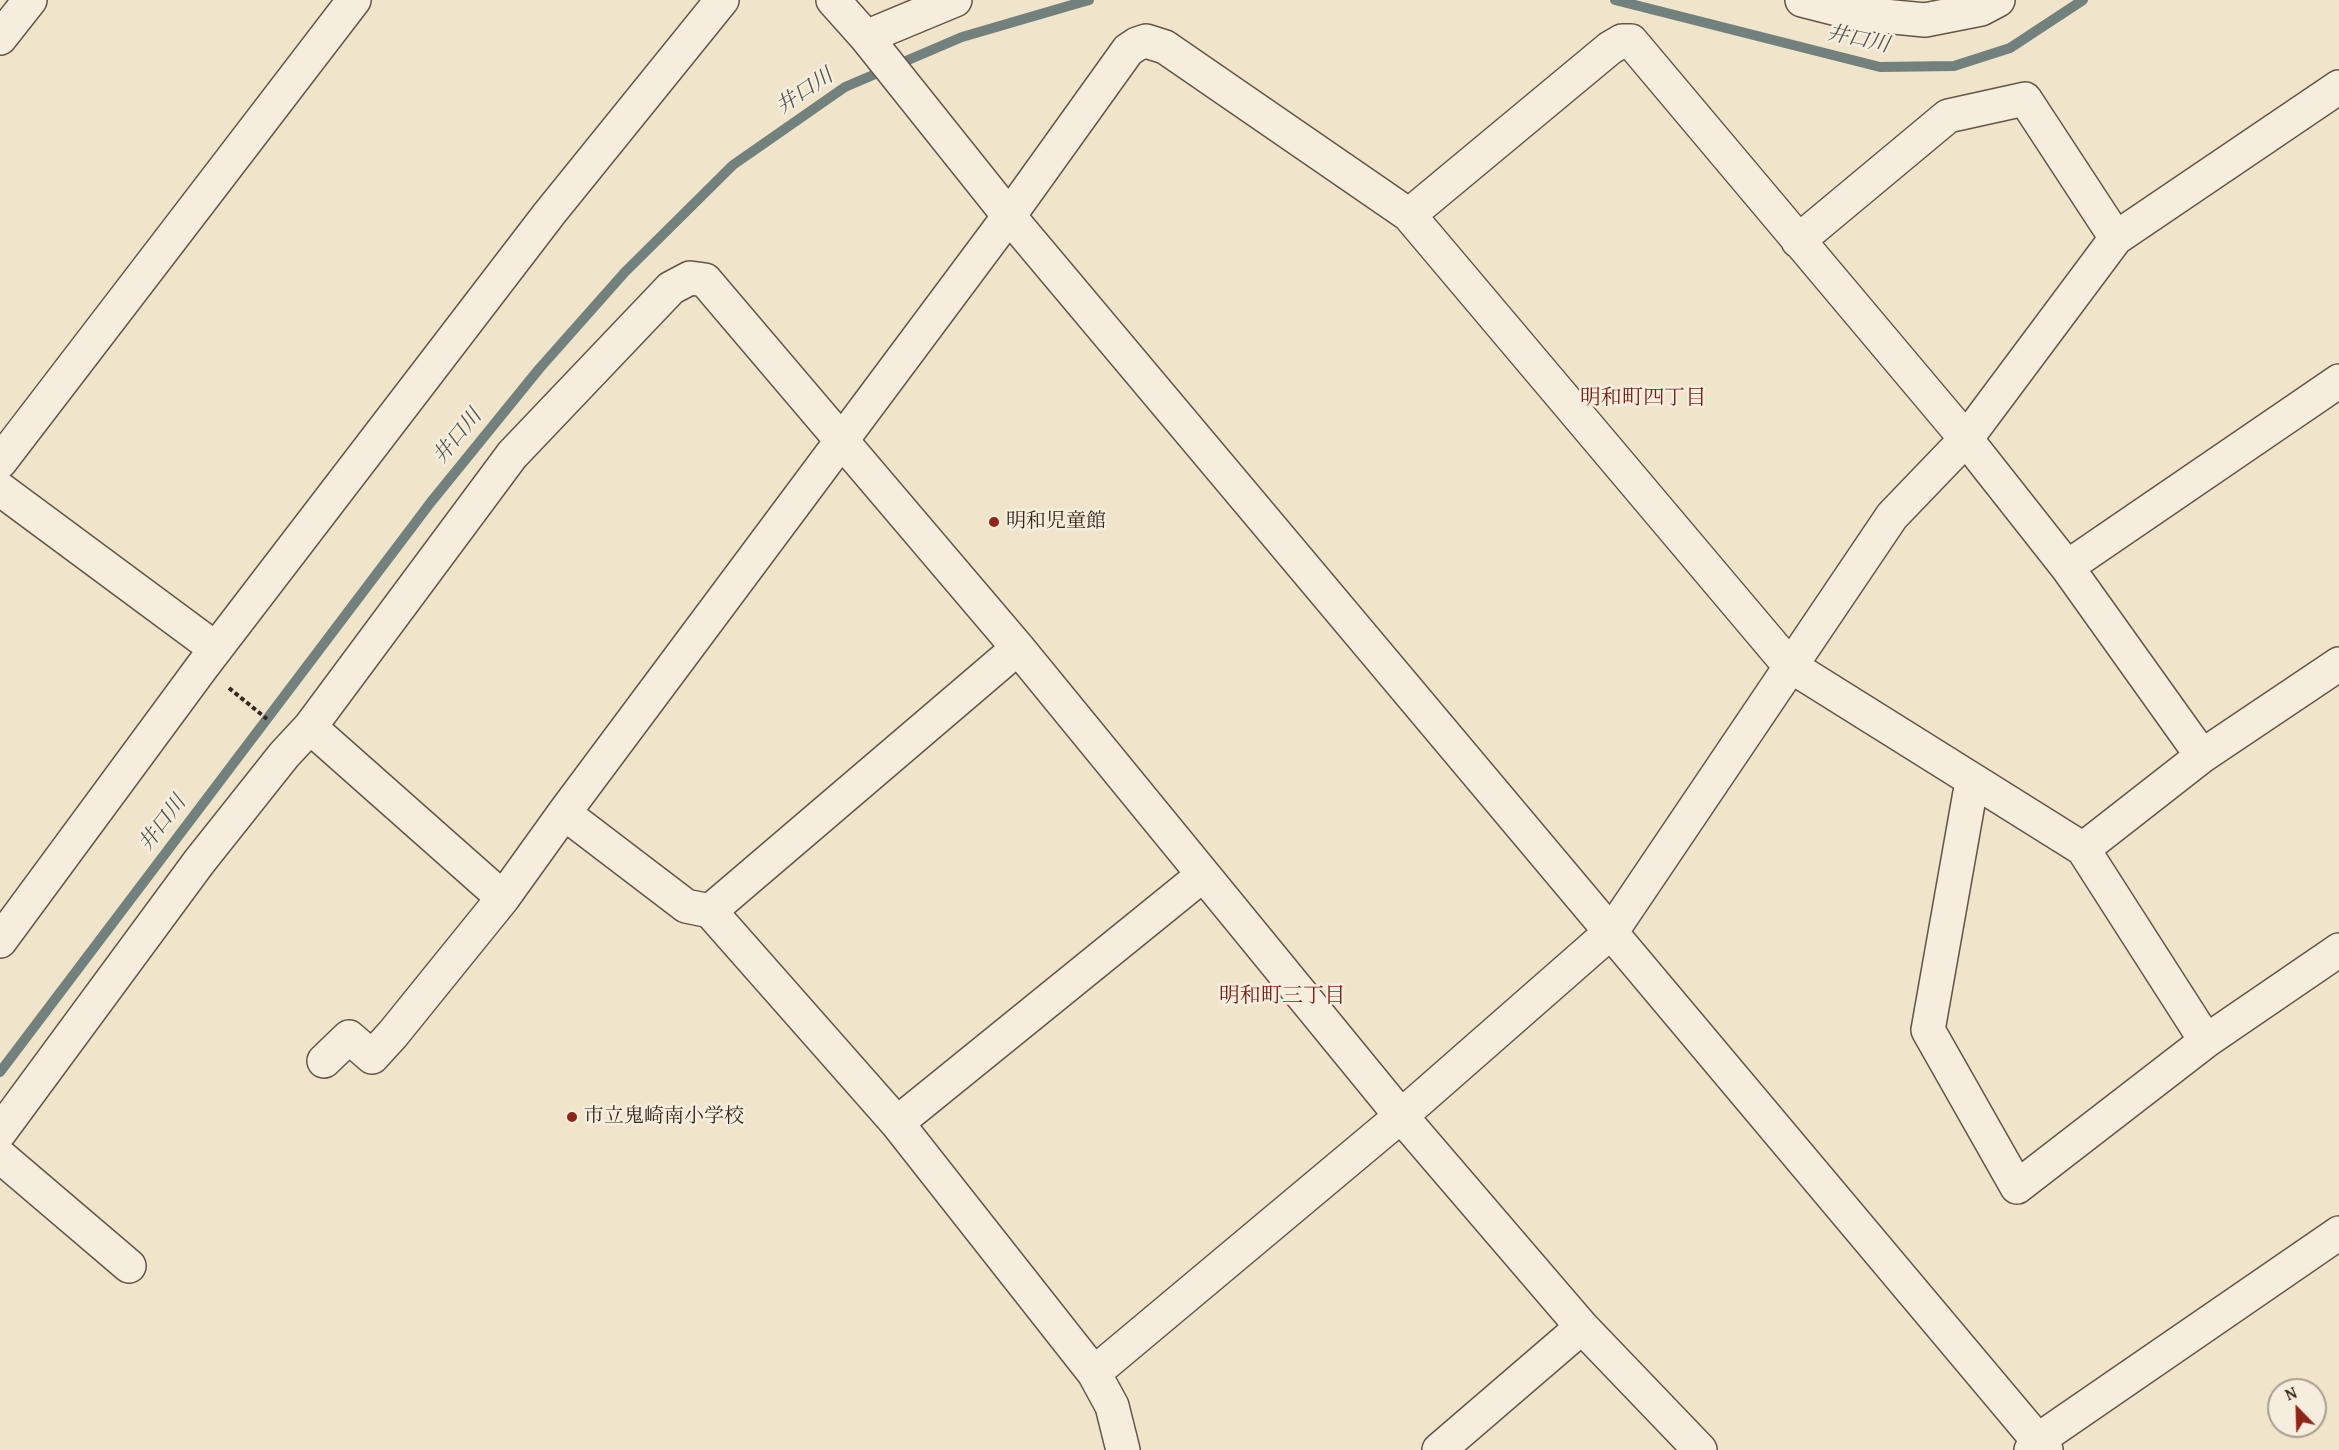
<!DOCTYPE html>
<meta charset="utf-8">
<style>
body{margin:0}
#map{position:relative;width:2339px;height:1450px;overflow:hidden;background:#f0e4ca;font-family:"Gentium Book Plus",serif}
canvas{display:block}
.north{position:absolute;left:2267px;top:1378px;width:60px;height:60px;box-sizing:border-box;background:#f5eddd;border:2px solid #a89e91;border-radius:50%;rotate:337deg;font-size:16px;font-weight:700;line-height:24px;text-align:center;color:#34271e}
.north::after{content:'';display:block;margin:auto;width:21px;height:27px;background:#8f2418;clip-path:polygon(50% 0,100% 100%,50% 72%,0 100%)}
</style>
<div id="map">
<canvas width="2339" height="1450"></canvas>
<div class="north">N</div>
</div>
<script>
const ctx = document.querySelector('canvas').getContext('2d');
ctx.lineJoin = 'round';
const poly = rows => new Path2D(rows.map(r => 'M' + r).join(''));
function trace(path, color, width, dash) { ctx.strokeStyle = color; ctx.lineWidth = width; ctx.lineCap = dash ? 'butt' : 'round'; ctx.setLineDash(dash || []); ctx.stroke(path); }
function label(font, color, halo, rows, align = 'center') {
  ctx.font = font + ' "Gentium Book Plus","Noto Serif JP",serif'; ctx.lineWidth = 5; ctx.setLineDash([]); ctx.textBaseline = 'middle'; ctx.strokeStyle = halo; ctx.fillStyle = color; for (const [text, x, y, turn = 0] of rows) {
    ctx.save(); ctx.translate(x, y); ctx.rotate((+turn || 0) * Math.PI / 180); ctx.textAlign = isNaN(turn) ? turn : align; if (halo) ctx.strokeText(text, 0, 0); ctx.fillText(text, 0, 0); ctx.restore();
  }
}
const stream = poly([
 [1615,0,1880,67,1954,66,2010,48,2083,0],
 [0,1072,431,502,539,369,625,272,733,165,845,87,962,37,1089,0]
]);
const path = poly([
 [229,688,267,719]
]);
const minor = poly([
 [833,0,866,37,1009,216,2046,1450],
 [1802,0,1853,13,1925,20,1981,9,1998,0],
 [866,37,955,0],
 [0,38,30,0],
 [1409,215,1610,48,1622,41,1631,41,1966,439,2067,567,2202,756],
 [1798,241,1948,116,2025,99,2116,238],
 [0,462,354,0],
 [0,489,216,649],
 [2067,567,2339,381],
 [310,727,503,898],
 [1972,781,1928,1030,2017,1187,2206,1041,2339,950],
 [564,813,686,906,710,911,897,1123,1094,1373,1112,1406,1123,1450],
 [2083,849,2202,756,2339,664],
 [710,911,1018,648],
 [0,941,202,667,549,214,722,0],
 [324,1061,349,1037,372,1057,393,1034,503,898,564,813,1009,216,1128,50,1137,44,1146,41,1165,47,1409,215,1789,665,2083,849,2206,1041],
 [897,1123,1203,875],
 [0,1132,199,862,284,755,310,727,512,455,671,288,690,278,705,280,1018,648,1401,1116,1582,1327,1700,1450],
 [0,1156,129,1266],
 [1094,1373,1401,1116,1612,931,1892,516,1966,439,2116,238,2339,87],
 [1439,1450,1582,1327],
 [2031,1450,2038,1440,2339,1233]
]);
const markers = [
 [994,522,6,"#8f2418"],
 [572,1117,6,"#8f2418"]
];
const poiNames = [
 ["明和児童館",1006,522],
 ["市立鬼崎南小学校",584,1117]
];
const waterNames = [
 ["井口川",1858,40,12],
 ["井口川",805,92,-34],
 ["井口川",458,437,-51],
 ["井口川",163,824,-53]
];
const neighbourhoodNames = [
 ["明和町四丁目",1643,399],
 ["明和町三丁目",1282,997]
];
trace(stream, '#72817d', 10);
trace(minor, '#635649', 36);
trace(path, '#34271e', 4, [4.5, 3]);
trace(minor, '#f5eddd', 33);
for (const [x, y, r, color] of markers) { const dot = new Path2D(); dot.arc(x, y, r, 0, 2 * Math.PI); ctx.fillStyle = color; ctx.fill(dot); trace(dot, '#f5eddd', 2); }
label('20px', '#34271e', '#f5eddd', poiNames, 'left');
label('italic 21px', '#53544e', '#f5eddd', waterNames);
label('21px', '#7a1f14', '#f5eddd', neighbourhoodNames);
</script>
